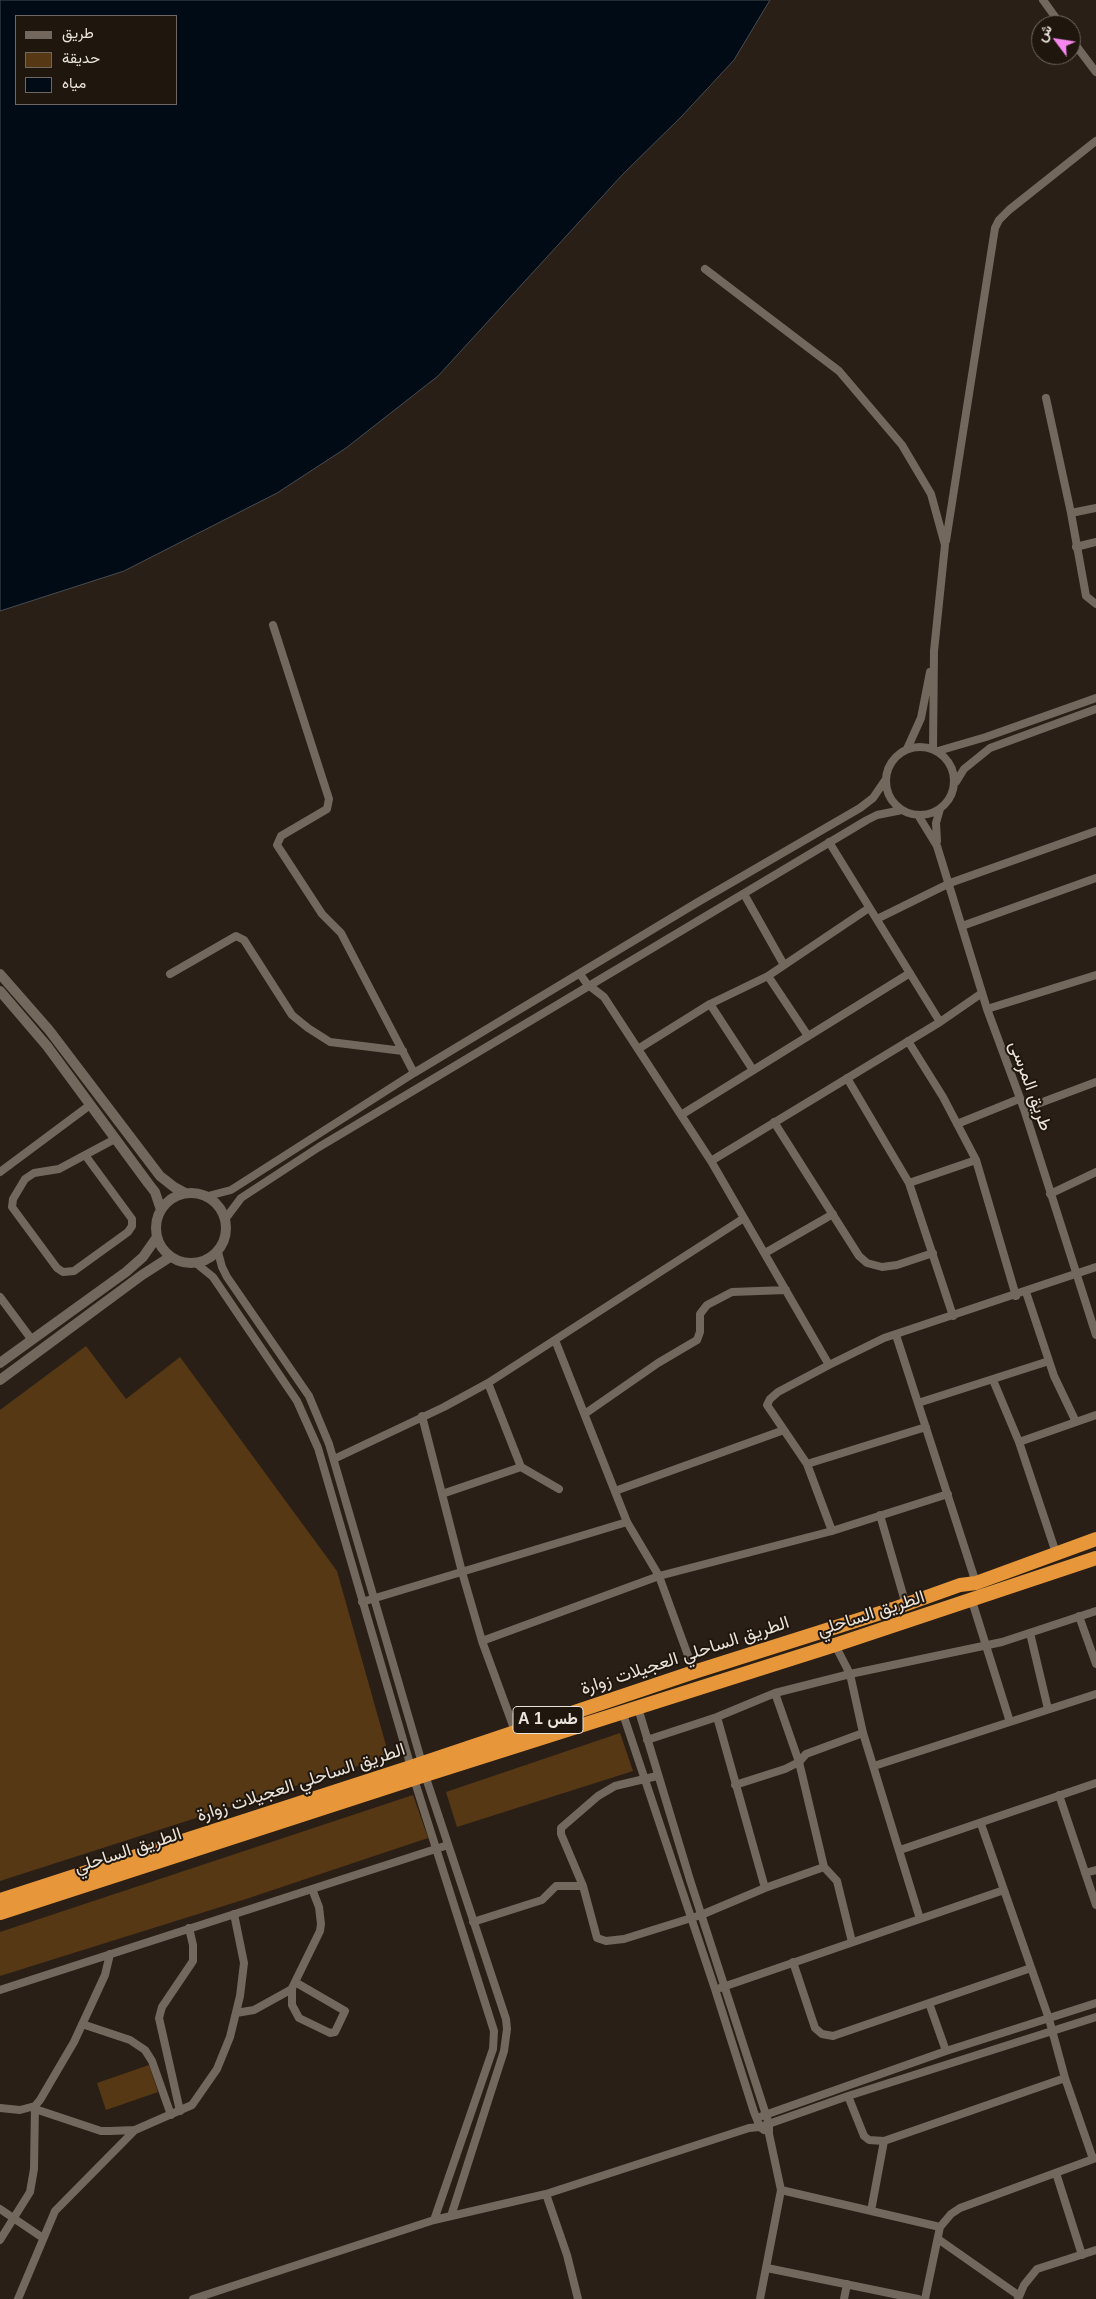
<!DOCTYPE html>
<meta charset="utf-8">
<style>
body{margin:0}
#map{position:relative;width:1096px;height:2299px;overflow:hidden;background:#291f16;font-family:Helvetica,Vazirmatn,sans-serif}
canvas{display:block}
.legend{position:absolute;left:15px;top:15px;width:162px;height:90px;box-sizing:border-box;background:#1f160d;border:1px solid #706860;margin:0;padding:6px 9px;list-style:none;font-size:15px;color:#eae4dd}
.legend li{display:flex;align-items:center;gap:10px;height:25px}
.legend b{width:25px;border:1px solid #706860}
.north{position:absolute;left:1031px;top:15px;width:50px;height:50px;box-sizing:border-box;background:#1f160d;border:1px solid #706860;border-radius:50%;rotate:301deg;font-size:14px;font-weight:700;line-height:20px;text-align:center;color:#eae4dd}
.north::after{content:'';display:block;margin:auto;width:18px;height:22px;background:#f688ed;clip-path:polygon(50% 0,100% 100%,50% 72%,0 100%)}
</style>
<div id="map">
<canvas width="1096" height="2299"></canvas>
<ul class="legend">
<li><b style="height:6px;background:#73685d"></b>طريق</li>
<li><b style="height:14px;background:#563815"></b>حديقة</li>
<li><b style="height:14px;background:#000b16"></b>مياه</li>
</ul>
<div class="north">ش</div>
</div>
<script>
const ctx = document.querySelector('canvas').getContext('2d');
ctx.lineJoin = 'round';
function fill(path, color) { ctx.fillStyle = color; ctx.fill(path, 'evenodd'); }
const poly = rows => new Path2D(rows.map(r => 'M' + r).join(''));
function trace(path, color, width, dash) { ctx.strokeStyle = color; ctx.lineWidth = width; ctx.lineCap = dash ? 'butt' : 'round'; ctx.setLineDash(dash || []); ctx.stroke(path); }
function label(font, color, halo, rows, align = 'center') {
  ctx.font = font + ' Helvetica,Vazirmatn,sans-serif'; ctx.lineWidth = 4; ctx.setLineDash([]); ctx.textBaseline = 'middle'; ctx.strokeStyle = halo; ctx.fillStyle = color; for (const [text, x, y, turn = 0] of rows) {
    ctx.save(); ctx.translate(x, y); ctx.rotate((+turn || 0) * Math.PI / 180); ctx.textAlign = isNaN(turn) ? turn : align; if (halo) ctx.strokeText(text, 0, 0); ctx.fillText(text, 0, 0); ctx.restore();
  }
}
const green = poly([
 [86,1346,126,1399,180,1357,337,1571,389,1756,0,1881,0,1410],
 [620,1733,633,1771,457,1827,446,1792],
 [413,1795,428,1838,246,1899,0,1976,0,1932],
 [149,2065,158,2092,106,2110,97,2083]
]);
const water = poly([
 [0,0,770,0,734,60,681,117,623,174,438,376,346,448,277,493,124,571,0,611,0,0],
 [16,16,176,16,176,104,16,104,16,16]
]);
const street = poly([
 [1043,0,1061,25],
 [1071,39,1096,72],
 [705,269,839,371,902,445,931,494,945,545,934,651,933,749],
 [1046,398,1071,513],
 [1096,508,1071,513,1086,596,1096,604],
 [946,541,995,228,999,220,1009,210,1096,141],
 [1076,547,1096,542],
 [273,625,329,799,327,809,281,836,277,845,322,914,341,933,414,1073],
 '886 781a34 34 0 1 1 68 0a34 34 0 1 1-68 0Z',
 [907,749,921,718,930,672],
 [938,751,986,737,1096,698],
 [956,782,964,769,990,748,1096,709],
 [918,815,937,846,987,1009,1024,1109,1096,1335],
 [937,841,936,823,940,809],
 [829,842,940,1022],
 [744,894,784,965],
 [877,919,950,883,1096,831],
 [962,926,1096,878],
 [170,974,236,936,244,940,292,1015,308,1028,330,1042,403,1051],
 [580,974,587,984,604,997,711,1161,829,1365],
 [768,976,808,1036],
 [710,1004,753,1070],
 [987,1009,1096,975],
 [908,1041,943,1097,976,1160,1016,1296],
 [638,1049,710,1004,768,976,869,908],
 [847,1078,909,1183,953,1316],
 [1024,1109,1096,1082],
 [681,1115,910,973],
 [774,1122,859,1256,867,1263,882,1267,897,1265,933,1253],
 [957,1124,1019,1099],
 [85,1155,132,1219,132,1226,128,1232,74,1271,63,1272,57,1268,12,1207,13,1199,25,1179,34,1173,59,1169,85,1155,115,1139],
 [711,1161,940,1022,982,993],
 [0,1172,90,1105],
 [909,1183,976,1160],
 [1050,1194,1096,1172],
 [208,1196,231,1190,414,1073,698,902,860,808,873,798,886,779],
 [226,1218,241,1198,319,1147,867,820,877,815,902,810],
 [218,1252,222,1267,227,1277,309,1396,329,1444,422,1763],
 [765,1253,833,1214],
 [197,1264,213,1277,297,1401,318,1448,411,1767],
 [1026,1292,1054,1376,1076,1422],
 [0,1297,32,1340],
 [896,1335,976,1583],
 [555,1340,627,1522,659,1576,694,1672],
 [993,1380,1019,1442,1056,1553],
 [488,1383,521,1467],
 [918,1403,1049,1361],
 [586,1413,658,1363,697,1340,700,1332,700,1314,707,1305,732,1292,786,1290],
 [422,1416,462,1572,482,1641,515,1731],
 [1019,1442,1096,1415],
 [334,1459,444,1407,488,1383,744,1218],
 [807,1464,926,1427],
 [615,1491,784,1430],
 [442,1494,521,1467,559,1489],
 [880,1515,906,1605],
 [832,1531,807,1464,767,1405,770,1399,778,1392,829,1365,884,1338,1096,1267],
 [972,1601,1010,1722],
 [362,1602,627,1522],
 [1079,1616,1096,1664],
 [1030,1633,1048,1709],
 [482,1641,659,1576,832,1531,948,1494],
 [835,1645,850,1674,863,1733,920,1919],
 [775,1693,799,1762,824,1867,837,1881,852,1942],
 [638,1708,690,1880,769,2124,769,2134,781,2190,760,2299],
 [623,1714,715,1989,754,2112,760,2127,764,2130],
 [647,1740,717,1717,775,1693,850,1674,1002,1642,1096,1611],
 [874,1766,1096,1694],
 [425,1775,506,2019,507,2029,504,2051,451,2216],
 [414,1779,494,2031,493,2049,434,2220],
 [735,1785,785,1769,799,1762,806,1754,863,1733],
 [1059,1795,1096,1905],
 [981,1824,1049,2019,1065,2078,1093,2159],
 [900,1850,1096,1783],
 [1085,1873,1096,1870],
 [583,1886,561,1834,561,1828,598,1796,615,1786,657,1776],
 [765,1888,824,1867],
 [473,1922,542,1900,556,1886,583,1886,597,1938,606,1941,624,1939,701,1915,765,1888,717,1717],
 [793,1962,815,2028,822,2034,833,2036,1031,1968],
 [295,1982,345,2011,335,2032,330,2033,299,2018,292,2005,292,1988,295,1982,320,1931,321,1924,319,1907,312,1889],
 [720,1988,1004,1890],
 [0,1990,448,1845],
 [929,2003,946,2051],
 [236,2013,254,2010,292,1989],
 [82,2024,130,2040,145,2050,152,2061,171,2115],
 [848,2096,864,2136,869,2140,884,2141,1065,2078],
 [0,2108,20,2110,35,2106,40,2100,74,2042,105,1975,110,1954],
 [35,2109,101,2131,110,2131,135,2130,192,2105,217,2069,230,2037,240,1996,244,1963,234,1914],
 [180,2111,159,2018,162,2007,193,1961,193,1945,189,1928],
 [762,2116,946,2051,1096,2003],
 [1056,2173,1082,2255],
 [781,2190,940,2227],
 [546,2194,567,2255,578,2299],
 [0,2209,43,2238],
 [871,2211,884,2141],
 [938,2239,1018,2295],
 [0,2240,30,2192,34,2169,35,2106],
 [767,2268,918,2299],
 [18,2299,55,2211,135,2130],
 [193,2299,434,2220,546,2194,749,2128,760,2127,848,2096,1096,2017],
 [844,2299,847,2284],
 [925,2299,940,2227,951,2214,960,2208,1096,2158],
 [1018,2299,1024,2285,1037,2269,1096,2250]
]);
const secondary = poly([
 [0,974,49,1030,160,1176,174,1187,185,1193],
 [0,991,47,1046,148,1183,155,1192,161,1210],
 '156 1228a35 35 0 1 1 70 0a35 35 0 1 1-70 0Z',
 [0,1363,126,1272,143,1257,157,1237],
 [0,1380,142,1275,170,1257]
]);
const highway = poly([
 [0,1900,411,1767,694,1672,893,1609,960,1585,976,1583,1096,1539],
 [0,1913,425,1775,835,1645,1096,1558]
]);
const shields = [
 [548,1720,70]
];
const shieldNames = [
 ["A 1 طس",548,1720]
];
const streetNames = [
 ["طريق المرسى",1030,1086,70],
 ["الطريق الساحلي",871,1614,-18],
 ["الطريق الساحلي العجيلات زوارة",685,1656,-18],
 ["الطريق الساحلي العجيلات زوارة",301,1783,-18],
 ["الطريق الساحلي",128,1851,-18]
];
fill(green, '#563815');
fill(water, '#000b16');
trace(water, '#464c52', 1);
trace(street, '#73685d', 8);
trace(secondary, '#73685d', 10);
trace(highway, '#e7973a', 14);
for (const [x, y, w] of shields) { const box = new Path2D(); box.roundRect(x - w / 2, y - 13.5, w, 27, 4); ctx.fillStyle = '#1f160d'; ctx.fill(box); trace(box, '#eae4dd', 1); }
label('bold 16px', '#eae4dd', null, shieldNames);
label('18px', '#eae4dd', '#1f160d', streetNames);
</script>
